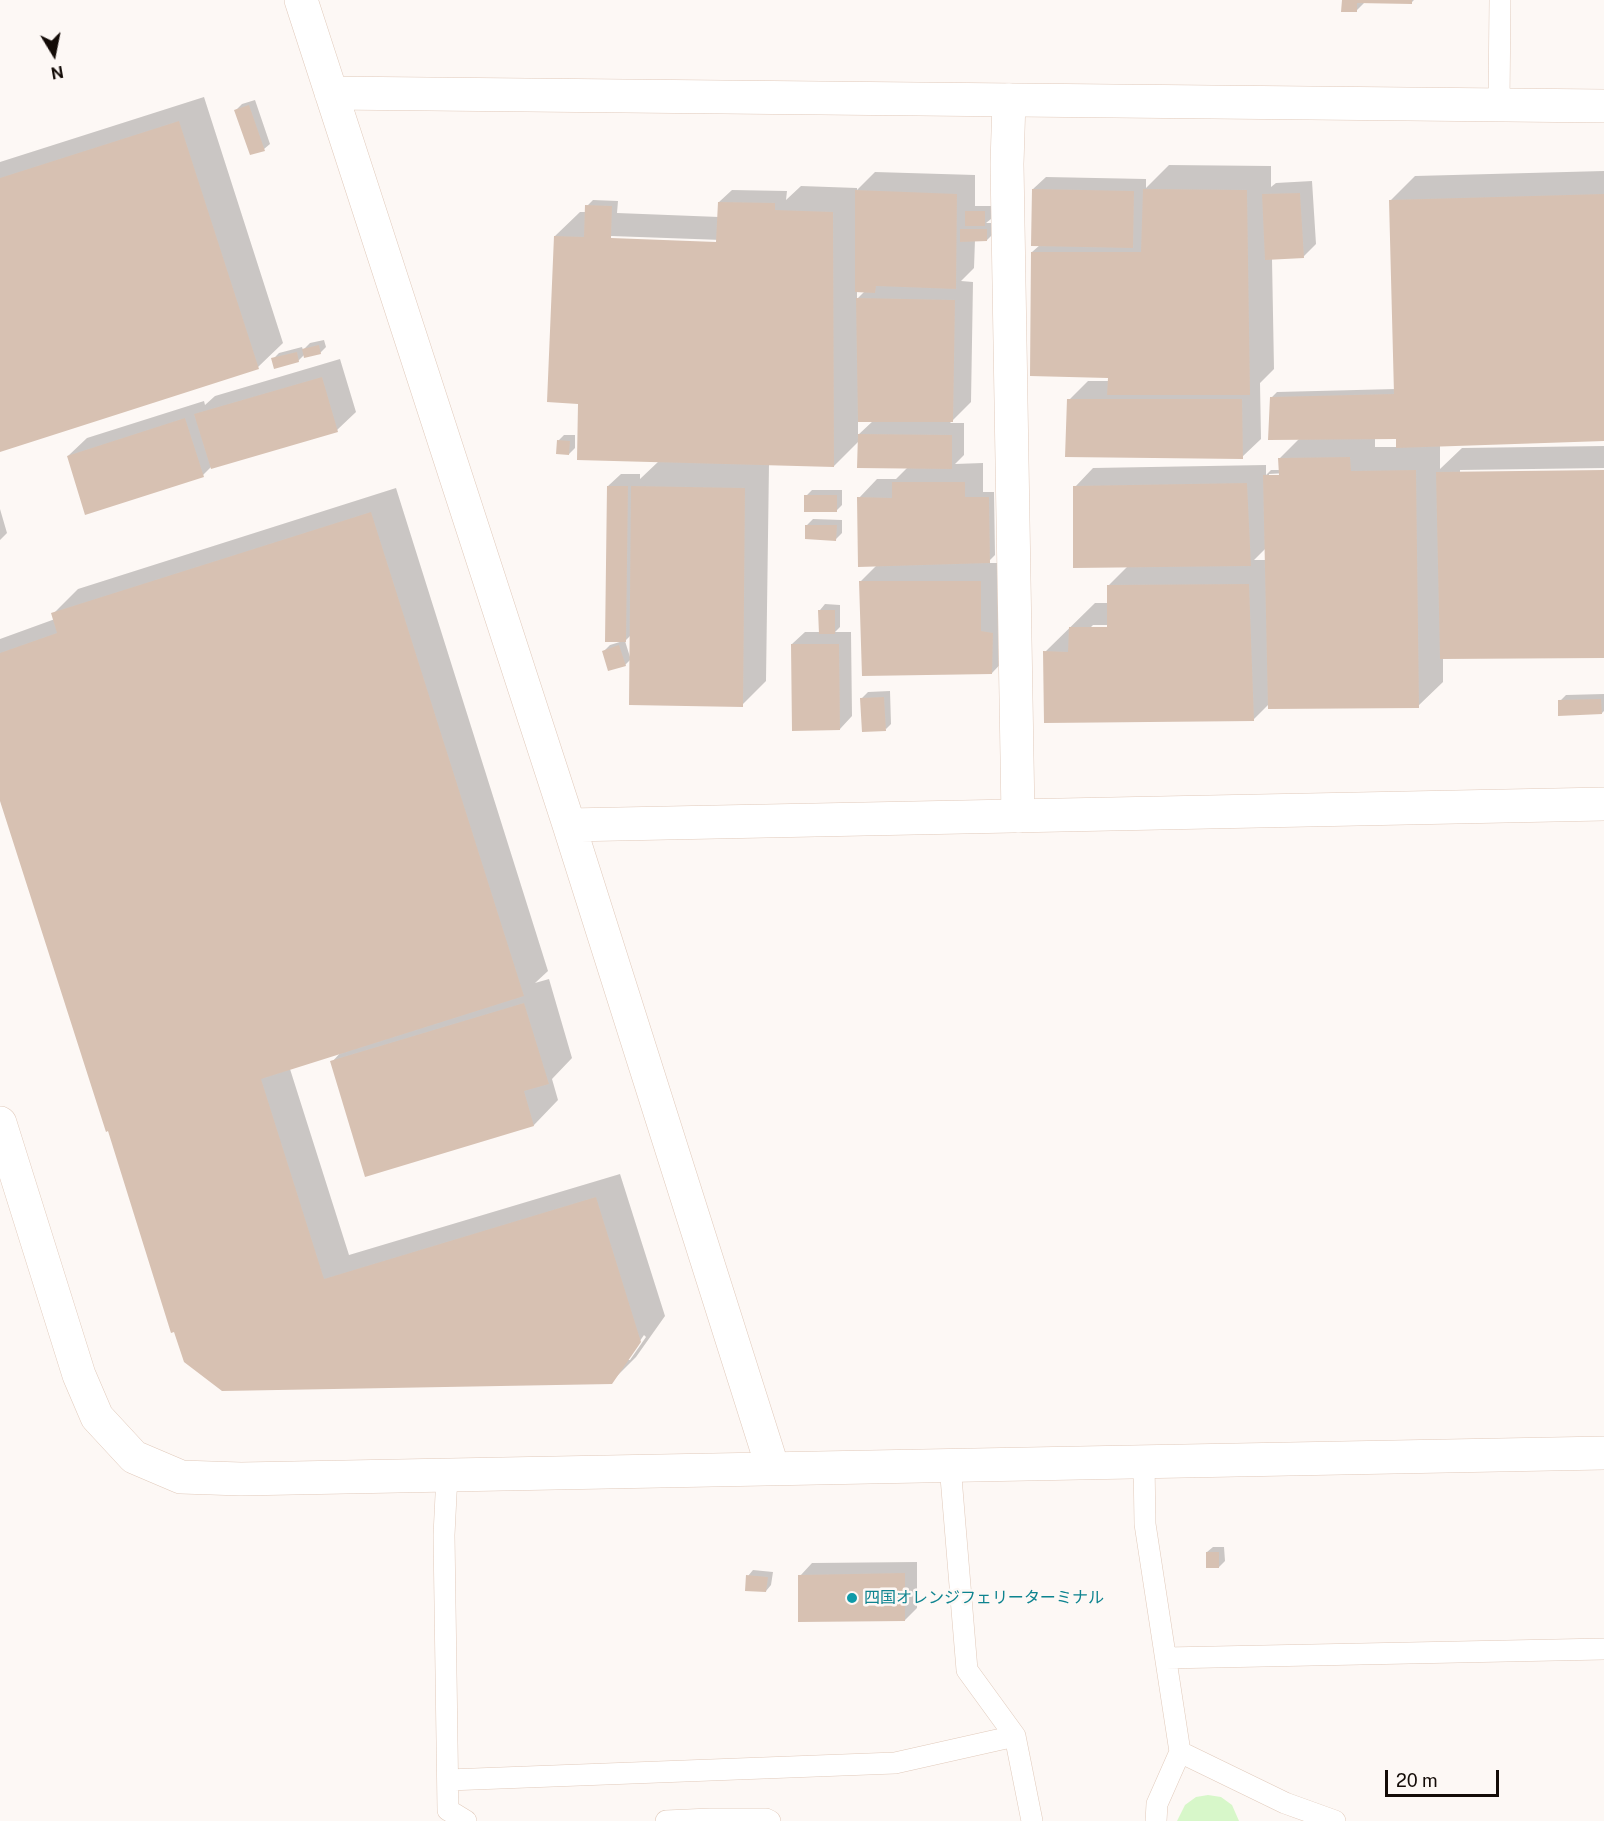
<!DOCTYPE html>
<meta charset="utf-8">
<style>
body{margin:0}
#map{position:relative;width:1604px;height:1821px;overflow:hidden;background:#fdf8f5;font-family:"Public Sans",sans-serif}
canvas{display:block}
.north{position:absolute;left:24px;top:24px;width:60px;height:60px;-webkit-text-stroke:4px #fdf8f5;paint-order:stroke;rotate:170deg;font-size:16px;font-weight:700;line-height:24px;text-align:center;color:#130b07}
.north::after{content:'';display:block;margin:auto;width:21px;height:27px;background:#130b07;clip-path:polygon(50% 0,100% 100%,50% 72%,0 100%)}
.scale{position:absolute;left:1385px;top:1770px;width:114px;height:27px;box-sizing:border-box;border:3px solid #130b07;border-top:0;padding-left:8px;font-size:18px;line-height:21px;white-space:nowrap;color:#130b07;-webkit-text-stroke:4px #fdf8f5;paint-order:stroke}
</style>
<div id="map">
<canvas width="1604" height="1821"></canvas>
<div class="north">N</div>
<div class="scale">20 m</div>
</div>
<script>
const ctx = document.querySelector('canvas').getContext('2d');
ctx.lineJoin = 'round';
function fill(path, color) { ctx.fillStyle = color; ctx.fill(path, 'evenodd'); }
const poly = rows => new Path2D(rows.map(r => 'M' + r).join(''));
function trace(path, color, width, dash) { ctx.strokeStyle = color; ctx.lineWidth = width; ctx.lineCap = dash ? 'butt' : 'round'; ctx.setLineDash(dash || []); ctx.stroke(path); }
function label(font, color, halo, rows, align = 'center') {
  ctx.font = font + ' "Public Sans","Noto Sans JP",sans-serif'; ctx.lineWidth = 5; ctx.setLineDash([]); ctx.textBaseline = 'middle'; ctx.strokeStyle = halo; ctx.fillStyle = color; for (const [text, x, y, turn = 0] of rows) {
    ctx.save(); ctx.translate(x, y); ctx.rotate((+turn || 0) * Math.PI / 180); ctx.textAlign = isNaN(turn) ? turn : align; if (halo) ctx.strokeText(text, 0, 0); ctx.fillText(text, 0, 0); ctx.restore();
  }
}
const green = poly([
 [1208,1795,1221,1797,1232,1805,1239,1821,1177,1821,1185,1805,1196,1797]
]);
const shadow = poly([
 [1330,0,1414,0,1411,3,1365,2,1356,11,1343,0],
 [204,97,283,343,258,367,0,451,0,162],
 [255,100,270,144,264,149,236,110,242,104],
 [1169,165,1271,166,1271,187,1276,183,1312,181,1316,244,1303,257,1272,259,1274,369,1260,383,1261,439,1242,457,1069,400,1088,381,1109,381,1109,377,1032,252,1040,245,1033,189,1046,177,1146,179,1146,188],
 [1604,171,1604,440,1440,445,1440,469,1462,448,1604,446,1604,468,1460,470,1460,473,1604,471,1604,656,1443,658,1443,682,1418,706,1269,704,1253,720,1045,652,1095,603,1108,603,1108,586,1128,566,1075,487,1093,468,1266,465,1266,475,1271,470,1280,470,1280,458,1300,438,1271,398,1277,392,1396,389,1390,201,1415,176],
 [1398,435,1398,447,1375,447,1375,438],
 [1286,473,1286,476,1269,477,1269,474],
 [1266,548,1266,560,1254,560],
 [1093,625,1114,625,1114,628,1090,628],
 [875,172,975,175,975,206,991,206,991,219,986,223,993,223,993,234,987,240,975,240,974,268,961,281,973,282,971,402,950,423,964,423,964,455,955,464,983,463,983,492,994,492,995,555,987,563,999,563,1010,654,992,673,860,582,877,565,859,498,877,479,896,479,908,467,859,441,834,466,769,464,766,681,742,705,631,659,625,665,604,651,610,645,623,641,608,486,621,474,640,474,640,479,659,461,579,402,555,236,580,212,586,212,587,206,593,200,618,201,617,213,719,217,719,202,732,190,787,191,786,200,801,186,857,188,857,190],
 [611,236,722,240,722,243,608,239],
 [857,290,865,291,857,299],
 [858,421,873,421,858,435],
 [631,635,630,657,625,641],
 [324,340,326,347,320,353,305,354,298,361,273,359,279,353,302,347,303,350,310,343],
 [340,359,356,412,337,430,211,467,203,475,68,456,87,438,204,401,205,405,215,396],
 [564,435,575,435,575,448,569,454,558,441],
 [396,488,548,971,535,983,549,979,572,1058,552,1079,558,1100,534,1125,366,1175,332,1062,341,1052,290,1069,349,1255,620,1174,665,1316,636,1357,611,1382,222,1389,109,1129,0,797,0,639,55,619,53,614,78,589],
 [644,1335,646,1337,630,1360,627,1360],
 [812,490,842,490,842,505,836,511,806,496],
 [0,509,7,533,0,540],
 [813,519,842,520,842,533,836,539,807,525],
 [825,604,840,605,840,627,835,632,851,632,852,716,840,729,792,644,805,632,820,632,820,610],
 [890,691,891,724,886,729,862,698,868,692],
 [1604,694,1604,711,1602,713,1560,701,1566,695],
 [1213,1547,1224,1547,1225,1561,1219,1567,1207,1552],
 [917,1562,917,1608,905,1620,800,1576,812,1563],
 [753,1570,773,1572,771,1585,766,1591,748,1576]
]);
const building = poly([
 [1342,0,1412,0,1412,4,1357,3,1357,12,1341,12],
 [249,105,265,151,250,155,234,110],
 [179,121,259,369,0,452,0,178],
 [1032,189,1134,191,1133,248,1031,246],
 [1143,189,1247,190,1250,395,1107,395,1108,378,1030,376,1031,252,1141,252],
 [855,190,957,194,956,289,876,286,875,293,855,292],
 [1300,193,1304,258,1265,260,1262,194],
 [1604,194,1604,441,1396,448,1396,439,1268,440,1270,397,1394,394,1389,200],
 [718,202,775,203,775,210,833,212,834,467,577,460,578,404,547,402,554,236,584,237,585,205,612,206,611,238,716,242],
 [965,211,985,211,985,226,965,226],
 [960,229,987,229,987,241,960,242],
 [856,298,955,300,953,422,858,422],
 [319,345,321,354,304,358,302,349],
 [297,352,299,362,274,369,271,358],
 [322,377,338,432,211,469,194,414],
 [1067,399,1242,399,1243,459,1065,457],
 [185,418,204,477,85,515,67,456],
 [858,434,952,435,952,469,857,468],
 [557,440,570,441,569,455,556,454],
 [1350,457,1351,471,1416,470,1419,708,1268,709,1263,475,1279,475,1278,458],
 [1604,470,1604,658,1440,659,1436,472],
 [892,482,965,482,965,497,989,497,990,563,858,567,857,497,892,498],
 [1247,483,1251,566,1073,568,1073,486],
 [607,486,628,486,626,642,605,642],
 [631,486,745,488,743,707,629,705],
 [804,495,837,495,837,512,804,512],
 [371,512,524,996,261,1079,324,1279,596,1197,641,1342,612,1384,222,1391,184,1362,174,1332,171,1333,108,1131,106,1132,0,801,0,653,57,633,51,613],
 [805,525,837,525,836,541,805,539],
 [859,581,981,581,981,631,993,633,992,674,862,676],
 [1249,584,1254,721,1044,723,1043,651,1068,652,1069,627,1107,627,1107,585],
 [818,610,835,610,835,634,819,634],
 [791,644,839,644,840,730,792,731],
 [619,645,626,666,608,671,602,651],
 [884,697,886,731,862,732,860,698],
 [1601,699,1602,714,1558,716,1558,700],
 [524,1003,549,1084,524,1091,534,1126,365,1177,330,1061],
 [1206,1552,1219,1552,1219,1568,1206,1568],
 [905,1573,905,1621,798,1622,798,1575],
 [746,1575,768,1577,766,1592,745,1591]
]);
const service = poly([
 [1499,104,1500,0],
 [1144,1462,1145,1524,1180,1752,1285,1803,1335,1821],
 [950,1465,967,1670,1015,1736,1032,1821],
 [447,1475,444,1535,448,1810,466,1821],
 [1166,1658,1604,1649],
 [448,1780,895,1763,1015,1736],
 [666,1821,710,1819,766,1819,770,1821],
 [1156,1821,1157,1804,1180,1752]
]);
const minor = poly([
 [1009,100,1007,164,1018,816]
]);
const tertiary = poly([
 [301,0,569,825,773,1469],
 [331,93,1604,106],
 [569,825,1604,804],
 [0,1123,79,1375,97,1417,134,1457,181,1477,241,1479,1604,1453]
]);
const markers = [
 [852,1598,6,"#0f9aa8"]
];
const cultureNames = [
 ["四国オレンジフェリーターミナル",864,1598]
];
fill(green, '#d7f7c9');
fill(shadow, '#0003');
fill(building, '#d7c1b2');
trace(service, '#e1cabb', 22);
trace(minor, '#e1cabb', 34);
trace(tertiary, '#e1cabb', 34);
trace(service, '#fff', 21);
trace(minor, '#fff', 33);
trace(tertiary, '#fff', 33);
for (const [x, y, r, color] of markers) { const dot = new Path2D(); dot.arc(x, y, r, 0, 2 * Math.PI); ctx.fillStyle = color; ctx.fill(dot); trace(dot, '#fdf8f5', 2); }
label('16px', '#0d838f', '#fdf8f5', cultureNames, 'left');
</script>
